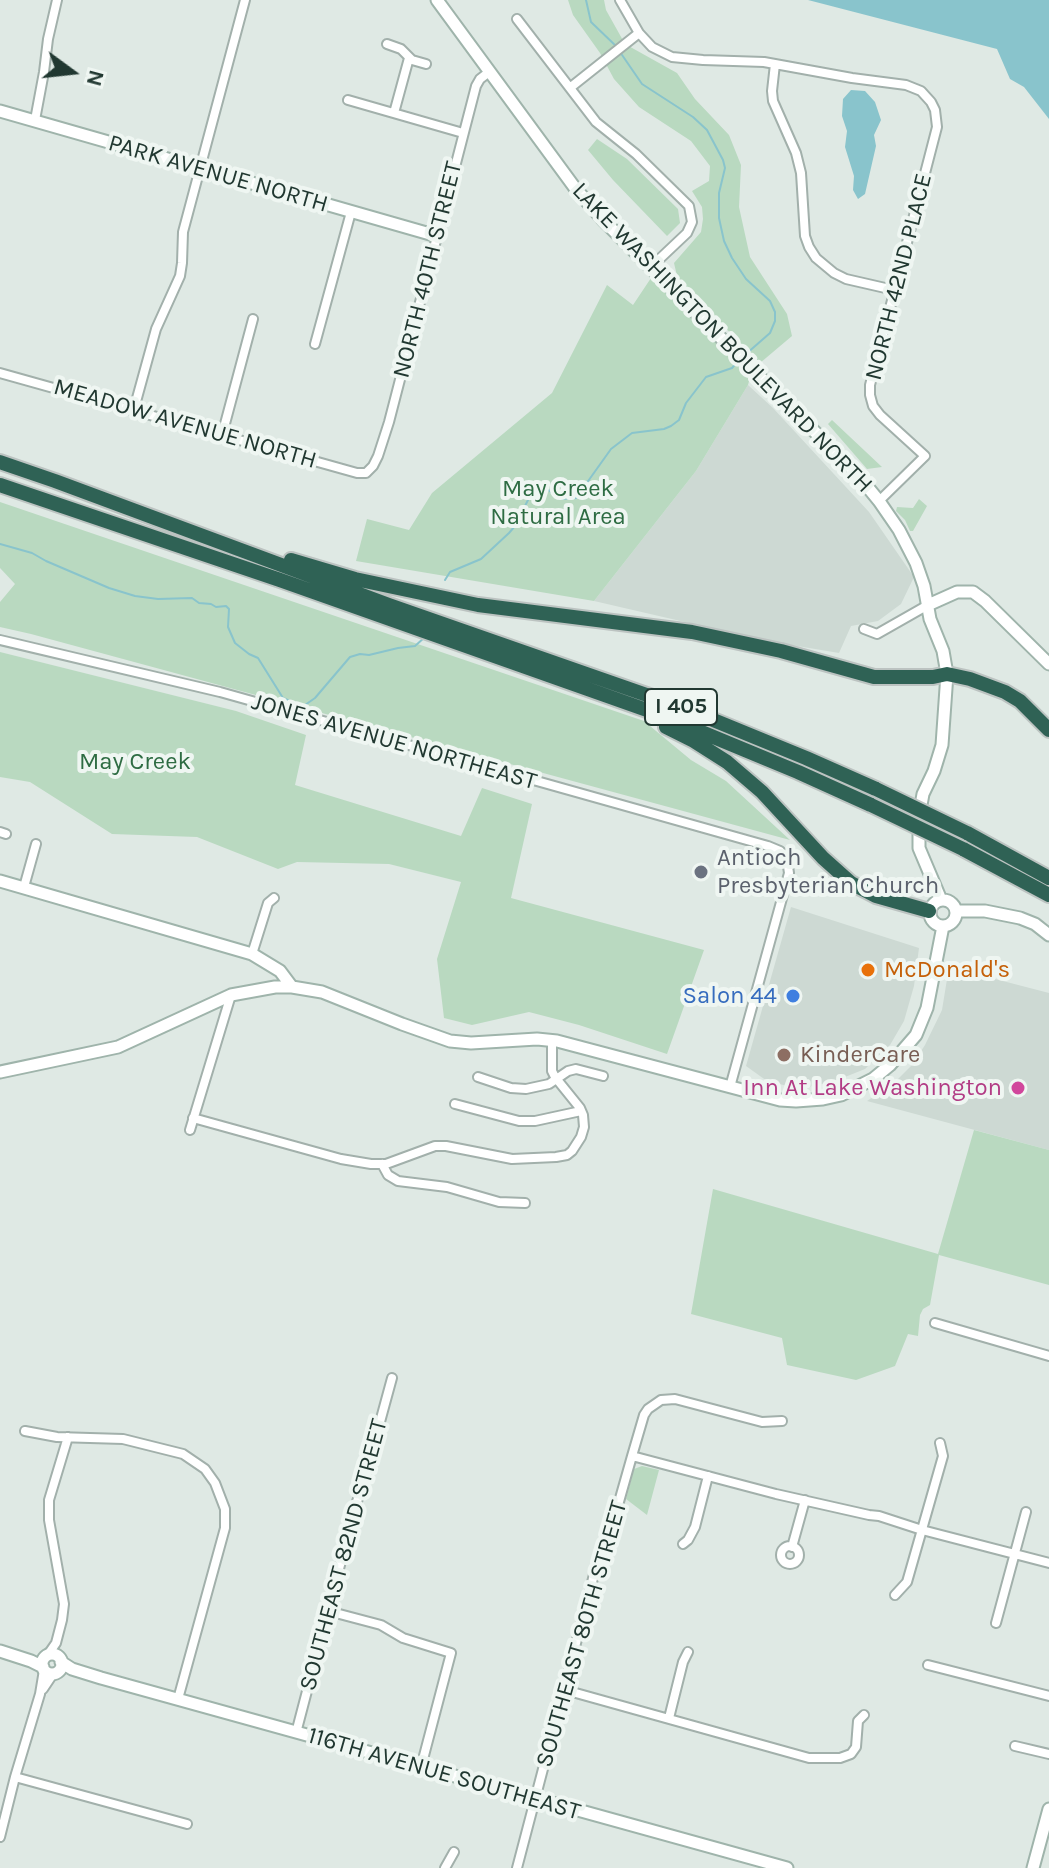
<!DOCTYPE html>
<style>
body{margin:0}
#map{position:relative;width:1049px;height:1868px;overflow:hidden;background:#dfe9e4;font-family:Karla,sans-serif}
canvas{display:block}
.north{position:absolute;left:32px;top:32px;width:80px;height:80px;-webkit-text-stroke:6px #eff6f2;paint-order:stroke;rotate:105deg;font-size:22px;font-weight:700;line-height:32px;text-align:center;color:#213831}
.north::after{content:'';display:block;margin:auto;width:28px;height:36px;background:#213831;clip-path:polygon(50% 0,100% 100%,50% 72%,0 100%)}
</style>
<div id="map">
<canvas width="1049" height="1868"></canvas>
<div class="north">N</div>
</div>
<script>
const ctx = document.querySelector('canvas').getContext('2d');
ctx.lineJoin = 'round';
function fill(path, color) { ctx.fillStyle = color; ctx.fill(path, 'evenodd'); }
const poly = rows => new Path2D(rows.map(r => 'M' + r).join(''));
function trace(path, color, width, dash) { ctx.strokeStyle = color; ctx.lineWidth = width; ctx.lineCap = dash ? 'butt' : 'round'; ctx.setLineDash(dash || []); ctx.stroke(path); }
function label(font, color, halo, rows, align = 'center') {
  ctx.font = font + ' Karla,sans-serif'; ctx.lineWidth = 8; ctx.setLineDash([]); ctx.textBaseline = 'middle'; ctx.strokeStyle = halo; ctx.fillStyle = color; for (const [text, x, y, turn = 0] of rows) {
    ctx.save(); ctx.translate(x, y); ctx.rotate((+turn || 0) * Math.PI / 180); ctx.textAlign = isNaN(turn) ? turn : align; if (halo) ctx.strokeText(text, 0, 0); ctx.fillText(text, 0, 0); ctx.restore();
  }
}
const built = poly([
 [748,385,773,408,869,512,914,577,901,604,878,621,851,626,839,653,767,641,594,601,696,471],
 [791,907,919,948,914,986,904,1021,890,1045,865,1069,835,1081,800,1089,767,1081,746,1066],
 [949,967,1049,993,1049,1150,867,1101,894,1083,912,1065,925,1045,942,1010]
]);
const green = poly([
 [568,0,604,0,606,10,625,44,677,73,695,99,729,135,741,165,739,207,750,257,787,314,792,336,760,363,678,280,674,263,701,232,703,219,702,207,692,191,709,181,710,166,691,141,639,107,614,79,600,53,573,15],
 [597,139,627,159,678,209,680,223,667,236,613,180,588,150],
 [653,275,751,374,748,385,696,471,594,601,356,561,367,519,409,530,432,493,552,393,607,285,633,305],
 [832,420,882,467,867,469,828,424],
 [919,499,927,506,913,531,910,531,905,520,896,511,897,507,913,508],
 [0,502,644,721,691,760,726,781,790,840,31,634,0,627,0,602,15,584,0,568],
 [0,652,236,711,306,735,295,785,461,836,482,788,532,804,511,898,704,950,667,1054,579,1025,529,1012,472,1025,444,1018,437,959,461,882,389,864,297,862,278,869,197,837,112,834,30,782,0,777],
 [974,1130,1049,1150,1049,1285,939,1255,930,1305,923,1309,920,1315,918,1336,908,1334,895,1366,856,1380,787,1365,782,1338,691,1314,713,1189,938,1254],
 [642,1466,659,1470,647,1515,626,1499,634,1469]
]);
const water = poly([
 [808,0,1049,0,1049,119,1024,87,1010,79,997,49],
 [851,90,865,91,875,102,881,120,874,135,876,146,865,194,858,199,853,190,854,176,845,147,847,131,842,116,843,99]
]);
const stream = poly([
 [586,0,591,22,617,47],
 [620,52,642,84,693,117,707,130,723,160,725,168,719,193,719,218,724,241,732,258,746,279,770,301,775,312,775,321,770,333,746,354],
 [0,544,32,553,46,561,109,588,135,596,158,599,192,598,199,603,211,604,216,607,226,606,229,609,228,627,235,643,249,654,258,658,283,698,299,705,305,705,315,698,350,657,360,654,369,655,398,648,415,646,425,637],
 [445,580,450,572,481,559,509,533,515,526,529,498,544,486,559,499,576,498,611,449,632,433,664,429,671,426,679,420,686,403,706,377,732,368,738,361]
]);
const street = poly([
 [620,0,639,33,652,47,672,57,703,60,764,62,852,78,906,85,921,91,931,102,935,110,937,127,870,385,870,395,873,406,880,415,925,456,879,501],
 [517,19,596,122,636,154,689,206,692,222,687,233,651,267],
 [387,44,401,49,412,60,426,64],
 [775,64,772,91,773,101,796,153,801,173,805,236,809,247,816,258,834,273,846,279,894,290],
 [571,87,639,33],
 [348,100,463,133],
 [394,113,409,58],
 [35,120,44,72,48,39,57,0],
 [315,344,351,212],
 [0,373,357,473,366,473,373,466,378,456,389,422,476,86,480,79,489,72],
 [134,409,156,329,180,276,182,263,183,232,245,0],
 [222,435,253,319],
 [864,629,877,634,928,605],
 [0,640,220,692,768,846,780,851,787,860,789,873,730,1087],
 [0,832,6,834],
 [24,887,36,844],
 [252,954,268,903,274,898],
 [478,1077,511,1088,526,1089,549,1084,568,1071,576,1069,603,1076],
 [455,1104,519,1121,535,1121,581,1111],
 [193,1118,341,1159,371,1164,386,1164,435,1146,446,1146,512,1159,556,1157,567,1155,572,1151,581,1137,584,1127,583,1115,580,1108,555,1077,552,1071,552,1040],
 [190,1130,231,995],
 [382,1164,388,1175,398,1181,447,1187,499,1202,525,1203],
 [935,1323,1049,1356],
 [25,1431,57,1437,123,1439,183,1454,205,1469,215,1483,225,1509,225,1528,178,1699],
 [632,1456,776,1494,869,1515,879,1516,922,1530,1049,1563],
 [683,1544,688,1540,695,1527,708,1476],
 '781 1555a9 9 0 1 1 18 0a9 9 0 1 1-18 0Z',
 [792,1547,805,1500],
 [895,1595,907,1582,943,1456,940,1443],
 [328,1611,381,1625,403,1638,451,1653,421,1767],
 [996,1623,1026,1512],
 [47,1656,56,1643,62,1620,64,1604,49,1520,49,1500,68,1437],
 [928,1665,1049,1696],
 [43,1689,53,1674],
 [565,1690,809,1758,840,1758,851,1754,856,1747,858,1721,864,1715],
 [669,1718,683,1662,688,1652],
 [296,1733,356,1504,362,1488,392,1378],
 [1015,1746,1049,1754],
 [15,1777,187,1824],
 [0,1837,15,1777,40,1694,44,1670],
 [445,1868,454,1852],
 [517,1868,596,1567,609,1537,632,1456,644,1415,648,1409,661,1400,675,1399,762,1422,782,1421]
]);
const secondary = poly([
 [437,0,575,188,604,221,857,474,879,501,899,530,916,563,924,586,930,619,943,651,947,674,942,745,934,771,923,794,919,816,919,848,941,900],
 [0,111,437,236],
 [928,605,957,592,973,592,985,601,1049,664],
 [0,881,252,954,280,971,292,987],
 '930 913a13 13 0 1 1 26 0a13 13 0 1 1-26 0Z',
 [956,911,985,911,1020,918,1035,924,1049,935],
 [0,1072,118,1047,231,995,275,987,292,987,322,992,402,1024,450,1041,471,1043,537,1039,557,1041,780,1100,796,1101,823,1099,841,1095,873,1079,890,1065,916,1035,927,1008,943,926],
 [0,1651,31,1661,43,1667],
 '42 1664a10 10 0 1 1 20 0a10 10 0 1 1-20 0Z',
 [61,1662,72,1669,101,1678,787,1868],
 [1033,1868,1049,1809]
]);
const highway = poly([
 [0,462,55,481,389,605,684,708,806,758,876,789],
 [0,485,280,580,658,714,798,772,871,805],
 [291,560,355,579,478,605,692,632,781,651,874,677,933,677,947,674,970,679,1005,692,1020,701,1049,730],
 [666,727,694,741,727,762,762,792,823,858,851,883,876,896,929,911],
 [967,833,1049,878],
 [963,849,1049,895]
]);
const highwayBridge = poly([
 [876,789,967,833],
 [871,805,963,849]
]);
const markers = [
 [701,872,8,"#6b7280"],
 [868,970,8,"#e8710a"],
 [793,996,8,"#3f7fe0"],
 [784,1055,8,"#8d6e63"],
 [1018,1088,8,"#d1479c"]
];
const shields = [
 [681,707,72]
];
const shieldNames = [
 ["I 405",681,707]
];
const streetNames = [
 ["PARK AVENUE NORTH",218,174,16],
 ["NORTH 40TH STREET",428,270,-76],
 ["NORTH 42ND PLACE",899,277,-76],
 ["LAKE WASHINGTON BOULEVARD NORTH",722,338,46],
 ["MEADOW AVENUE NORTH",185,424,16],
 ["JONES AVENUE NORTHEAST",394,742,16],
 ["SOUTHEAST 82ND STREET",344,1555,-75],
 ["SOUTHEAST 80TH STREET",582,1634,-74],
 ["116TH AVENUE SOUTHEAST",444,1774,16]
];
const parkNames = [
 ["May Creek",558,489],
 ["Natural Area",558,517],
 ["May Creek",135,762]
];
const worshipNames = [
 ["Antioch",717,858],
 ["Presbyterian Church",717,886]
];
const foodNames = [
 ["McDonald's",884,970]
];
const shopNames = [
 ["Salon 44",777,996]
];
const educationNames = [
 ["KinderCare",800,1055]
];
const hotelNames = [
 ["Inn At Lake Washington",1002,1088]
];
fill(built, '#cdd9d3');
fill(green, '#b9d9c0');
fill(water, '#89c4cc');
trace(stream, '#89c4cc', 2);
trace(street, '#a2b0ab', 12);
trace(secondary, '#9fb4ab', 15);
trace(highway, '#bcc3c1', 18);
trace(street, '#fff', 8);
trace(secondary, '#fff', 11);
trace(highway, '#2f6255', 14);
trace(highwayBridge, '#bcc3c1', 18, []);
trace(highwayBridge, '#2f6255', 14);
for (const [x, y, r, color] of markers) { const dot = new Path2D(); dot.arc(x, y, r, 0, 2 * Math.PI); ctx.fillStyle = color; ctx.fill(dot); trace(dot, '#eff6f2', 3); }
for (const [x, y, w] of shields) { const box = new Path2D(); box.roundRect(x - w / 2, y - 18, w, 36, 6); ctx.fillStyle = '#eff6f2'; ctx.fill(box); trace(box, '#213831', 2); }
label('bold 22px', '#213831', null, shieldNames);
label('24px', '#213831', '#eff6f2', streetNames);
label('24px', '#2e6c43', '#eff6f2', parkNames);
label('24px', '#5b616d', '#eff6f2', worshipNames, 'left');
label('24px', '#c56008', '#eff6f2', foodNames, 'left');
label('24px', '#366cbe', '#eff6f2', shopNames, 'right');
label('24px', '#785e54', '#eff6f2', educationNames, 'left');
label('24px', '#b23c85', '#eff6f2', hotelNames, 'right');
</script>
